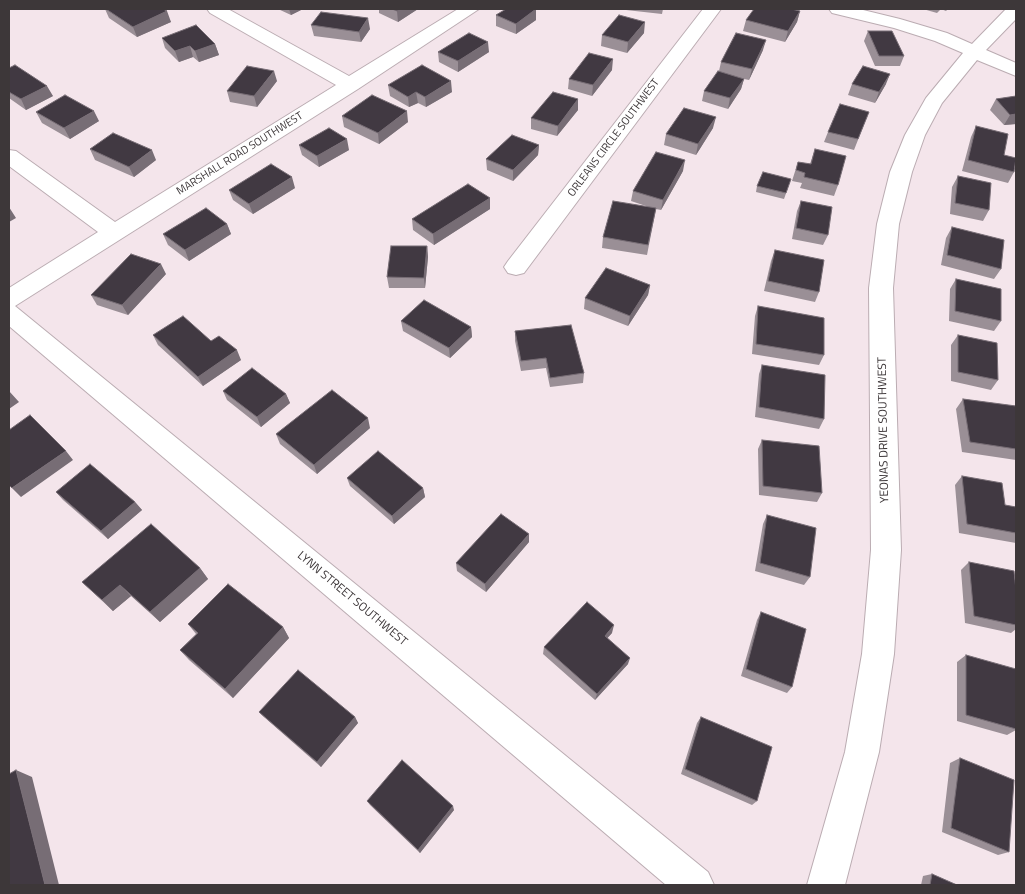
<!DOCTYPE html>
<style>
body{margin:0}
#map{position:relative;width:1025px;height:894px;overflow:hidden;background:#f4e5eb;font-family:"Titillium Web",sans-serif}
canvas{display:block}
.frame{position:absolute;inset:0;border:10px solid #3d3739;pointer-events:none}
</style>
<div id="map">
<canvas width="1025" height="894"></canvas>
<div class="frame"></div>
</div>
<script>
const ctx = document.querySelector('canvas').getContext('2d');
ctx.lineJoin = 'round';
const poly = rows => new Path2D(rows.map(r => 'M' + r).join(''));
function trace(path, color, width, dash) { ctx.strokeStyle = color; ctx.lineWidth = width; ctx.lineCap = dash ? 'butt' : 'round'; ctx.setLineDash(dash || []); ctx.stroke(path); }
function fill(path, color) { ctx.fillStyle = color; ctx.fill(path, 'evenodd'); }
function label(font, color, halo, rows, align = 'center') {
  ctx.font = font + ' "Titillium Web",sans-serif'; ctx.lineWidth = 5; ctx.setLineDash([]); ctx.textBaseline = 'middle'; ctx.strokeStyle = halo; ctx.fillStyle = color; for (const [text, x, y, turn = 0] of rows) {
    ctx.save(); ctx.translate(x, y); ctx.rotate((+turn || 0) * Math.PI / 180); ctx.textAlign = isNaN(turn) ? turn : align; if (halo) ctx.strokeText(text, 0, 0); ctx.fillText(text, 0, 0); ctx.restore();
  }
}
const minor = poly([
 [207,9,228,9,349,76,458,9,479,9,358,89,15,306,708,872,714,885,666,885,9,326,9,288,98,232,9,166,9,150,16,151,115,222,336,85,210,13,207,9],
 [703,9,721,9,524,273,516,275,508,273,504,267,508,261,703,9],
 [829,9,859,9,900,19,947,33,972,44,1006,9,1016,9,1016,19,986,50,1016,63,1016,76,977,60,942,103,925,135,912,172,899,224,893,288,901,550,894,654,879,752,845,885,807,885,845,752,862,654,871,550,869,288,877,224,890,172,905,135,926,98,963,53,935,41,894,28,832,13,829,9]
]);
const wall = poly([
 [105,9,163,9,171,22,137,37,109,18],
 [278,9,303,9,291,15],
 [379,9,418,9,398,22,379,13],
 [536,9,536,20,516,34,496,26,496,15],
 [626,9,663,9,662,14,626,10],
 [923,9,948,9,946,11,941,9,937,13],
 [800,11,797,22,785,42,743,31,746,20],
 [311,25,370,29,361,42,314,36],
 [868,31,904,56,900,66,875,66,864,41],
 [644,33,627,53,601,46,602,35],
 [162,38,215,44,219,55,199,62,193,57,179,62,165,48],
 [763,50,749,80,744,79,741,89,728,109,702,101,704,91,719,71,721,62],
 [438,52,489,52,458,72,439,62],
 [9,68,53,96,26,110,9,98],
 [612,70,592,96,568,89,569,79],
 [277,81,257,107,230,102,227,91],
 [852,84,886,84,875,103,848,95],
 [388,85,452,92,426,107,418,103,409,107,390,96],
 [1016,96,1016,124,1004,125,990,110,996,99],
 [578,99,578,110,557,136,531,129,531,118],
 [36,112,99,121,70,139,42,123],
 [869,112,854,150,824,142,828,132],
 [342,116,408,122,379,144,344,127],
 [976,126,1004,155,1014,172,1008,183,962,171,971,137],
 [713,128,696,155,664,145,666,134],
 [299,145,349,150,319,167,302,155],
 [539,145,538,155,513,181,487,170,486,159],
 [90,149,156,160,134,177,95,160],
 [815,149,838,185,834,196,800,188,802,183,792,181,798,162,810,164],
 [683,171,661,210,656,209,647,255,602,248,603,237,649,207,631,201,633,191],
 [958,176,989,210,983,221,950,214,952,187],
 [791,179,784,199,756,192,757,186],
 [295,188,253,214,233,200,229,190],
 [490,198,490,209,434,245,413,230,412,219],
 [801,201,828,235,823,245,792,239,797,211],
 [227,224,231,234,189,261,168,245,163,234],
 [952,227,1001,269,994,279,941,265,946,238],
 [427,246,428,257,425,288,389,288,387,277],
 [775,250,819,292,815,302,764,291,771,261],
 [166,274,128,315,97,305,91,295],
 [956,279,1001,321,994,331,949,321,950,289],
 [650,285,648,295,628,326,584,309,585,298],
 [758,306,824,355,819,365,752,354,755,316],
 [401,321,471,327,472,337,450,358,403,331],
 [515,331,584,373,583,383,550,387,546,368,521,371,515,341],
 [153,335,211,341,241,360,203,386,158,345],
 [958,335,998,380,991,390,951,381,951,345],
 [762,365,824,419,819,429,755,417,759,374],
 [223,391,286,394,290,403,261,427,227,400],
 [963,399,1016,406,1016,460,962,452,956,409],
 [370,428,317,474,280,444,276,434],
 [762,440,822,493,817,502,759,495,758,449],
 [962,476,1005,505,1016,507,1016,543,959,533,955,485],
 [347,478,423,488,425,497,394,524,350,486],
 [56,492,135,502,142,510,108,539,63,500],
 [767,515,810,577,804,585,755,571,763,524],
 [529,542,486,592,457,571,456,563],
 [969,562,1016,590,1016,629,1011,633,965,623,961,570],
 [200,568,208,579,160,622,131,596,113,611,82,582],
 [761,612,792,687,787,693,741,676,757,620],
 [188,624,283,627,289,638,233,698,189,660,180,650,196,634],
 [612,633,607,638,628,664,595,700,543,654,544,647],
 [966,655,1016,729,1016,730,1007,735,957,721,957,662],
 [259,712,355,717,358,723,321,767,264,717],
 [701,717,757,801,752,805,681,774,697,723],
 [960,758,1009,852,998,855,942,832,950,763],
 [367,801,454,810,420,853,370,805],
 [932,874,957,885,921,885,923,876]
]);
const shadedWall = poly([
 [289,9,303,9,291,15],
 [401,9,418,9,398,22,397,11],
 [536,9,536,20,516,34,516,24],
 [167,11,171,22,137,37,133,27],
 [800,11,797,22,785,42,788,31],
 [368,18,370,29,361,42,359,32],
 [645,22,644,33,627,53,628,42],
 [766,40,763,50,749,80,752,69],
 [488,42,489,52,458,72,458,61],
 [215,44,219,55,199,62,195,51],
 [190,46,193,57,179,62,175,51],
 [613,59,612,70,592,96,593,85],
 [274,71,277,81,257,107,254,96],
 [890,74,886,84,875,103,879,92],
 [744,79,741,89,728,109,730,98],
 [451,81,452,92,426,107,425,97],
 [47,86,53,96,26,110,21,99],
 [416,92,418,103,409,107,408,97],
 [578,99,578,110,557,136,558,126],
 [94,111,99,121,70,139,64,128],
 [407,111,408,122,379,144,378,133],
 [1016,114,1016,124,1004,125,1010,115],
 [716,117,713,128,696,155,698,144],
 [347,139,349,150,319,167,317,156],
 [539,145,538,155,513,181,513,170],
 [152,150,156,160,134,177,129,167],
 [685,160,683,171,661,210,663,200],
 [292,177,295,188,253,214,249,204],
 [490,198,490,209,434,245,433,234],
 [9,207,16,218,9,222],
 [227,224,231,234,189,261,185,250],
 [427,246,428,257,425,288,424,278],
 [161,264,166,274,128,315,122,305],
 [650,285,648,295,628,326,630,316],
 [471,327,472,337,450,358,449,348],
 [237,350,241,360,203,386,198,377],
 [9,391,19,402,9,409],
 [286,394,290,403,261,427,257,417],
 [368,418,370,428,317,474,314,465],
 [66,451,73,460,21,497,12,488],
 [423,488,425,497,394,524,392,516],
 [135,502,142,510,108,539,101,531],
 [529,534,529,542,486,592,485,584],
 [200,568,208,579,160,622,150,612],
 [120,585,131,596,113,611,102,600],
 [614,625,612,633,603,643,605,636],
 [283,627,289,638,233,698,225,689],
 [630,658,628,664,595,700,597,694],
 [355,717,358,723,321,767,317,762],
 [16,770,32,777,59,885,45,885],
 [453,806,454,810,420,853,418,850]
]);
const building = poly([
 [106,9,163,9,167,11,133,27,106,9],
 [392,9,401,9,397,11,392,9],
 [506,9,536,9,516,24,496,15,506,9],
 [754,9,791,9,800,11,788,31,746,20,754,9],
 [321,12,368,18,359,32,311,25,321,12],
 [619,15,645,22,628,42,602,35,619,15],
 [196,25,215,44,195,51,190,46,175,51,162,38,196,25],
 [868,31,892,31,904,56,879,56,868,31],
 [469,33,488,42,458,61,438,52,469,33],
 [736,33,766,40,752,69,721,62,736,33],
 [589,53,613,59,593,85,569,79,589,53],
 [15,65,47,86,21,99,9,92,9,68,15,65],
 [422,65,451,81,425,97,416,92,408,97,388,85,422,65],
 [247,66,274,71,254,96,227,91,247,66],
 [863,66,890,74,879,92,852,84,863,66],
 [718,71,744,79,730,98,704,91,718,71],
 [553,92,578,99,558,126,531,118,553,92],
 [65,95,94,111,64,128,36,112,65,95],
 [372,95,407,111,378,133,342,116,372,95],
 [1016,96,1016,114,1010,115,996,99,1016,96],
 [840,104,869,112,858,139,828,132,840,104],
 [684,108,716,117,698,144,666,134,684,108],
 [976,126,1008,134,1004,155,1016,158,1014,172,968,160,976,126],
 [329,128,347,139,317,156,299,145,329,128],
 [113,133,152,150,129,167,90,149,113,133],
 [512,135,539,145,513,170,486,159,512,135],
 [815,149,846,156,838,185,804,177,805,173,796,170,798,162,811,164,815,149],
 [656,152,685,160,663,200,633,191,656,152],
 [271,164,292,177,249,204,229,190,271,164],
 [763,172,791,179,786,193,757,186,763,172],
 [958,176,991,183,989,210,955,203,958,176],
 [468,184,490,198,433,234,412,219,468,184],
 [613,201,656,208,648,245,603,237,613,201],
 [801,201,832,207,828,235,796,228,801,201],
 [206,208,227,224,185,250,163,234,206,208],
 [952,227,1004,240,1001,269,947,255,952,227],
 [391,246,427,246,424,278,387,277,391,246],
 [775,250,824,260,819,292,768,281,775,250],
 [131,254,161,264,122,305,91,295,131,254],
 [606,268,650,285,630,316,585,298,606,268],
 [956,279,1001,289,1001,321,955,311,956,279],
 [424,300,471,327,449,348,401,321,424,300],
 [758,306,824,318,824,355,756,344,758,306],
 [183,316,211,341,219,336,237,350,198,377,153,335,183,316],
 [571,325,584,373,550,378,546,358,521,361,515,331,571,325],
 [958,335,997,343,998,380,958,372,958,335],
 [762,365,825,375,824,419,759,407,762,365],
 [252,368,286,394,257,417,223,391,252,368],
 [332,390,368,418,314,465,276,434,332,390],
 [963,399,1016,406,1016,449,970,442,963,399],
 [30,415,66,451,12,488,9,485,9,430,30,415],
 [762,440,819,446,822,493,763,486,762,440],
 [378,451,423,488,392,516,347,478,378,451],
 [90,464,135,502,101,531,56,492,90,464],
 [962,476,1002,483,1005,505,1016,507,1016,533,967,524,962,476],
 [501,514,529,534,485,584,456,563,501,514],
 [767,515,816,528,810,577,760,563,767,515],
 [151,524,200,568,150,612,120,585,102,600,82,582,151,524],
 [969,562,1014,571,1016,590,1016,625,974,616,969,562],
 [228,584,283,627,225,689,180,650,198,633,188,624,228,584],
 [587,602,614,625,605,636,630,658,597,694,544,647,587,602],
 [761,612,806,629,792,687,746,669,761,612],
 [966,655,1016,669,1016,729,966,715,966,655],
 [298,670,355,717,317,762,259,712,298,670],
 [701,717,772,747,757,801,685,769,701,717],
 [960,758,1014,780,1009,852,951,828,960,758],
 [402,760,453,806,418,850,367,801,402,760],
 [16,770,45,885,9,885,9,774,16,770],
 [932,874,957,885,930,885,932,874]
]);
const farStreetnames = [
 ["ORLEANS CIRCLE SOUTHWEST",614,138,-53],
 ["MARSHALL ROAD SOUTHWEST",240,154,-32]
];
const streetNames = [
 ["YEONAS DRIVE SOUTHWEST",884,430,-91],
 ["LYNN STREET SOUTHWEST",352,599,40]
];
trace(minor, '#bbacb2', 2);
fill(minor, '#fff');
fill(wall, '#9a8f96');
fill(shadedWall, '#776d75');
fill(building, '#413942');
trace(building, '#776d75', 1);
label('11px', '#3d3739', '#fff', farStreetnames);
label('12px', '#3d3739', '#fff', streetNames);
</script>
